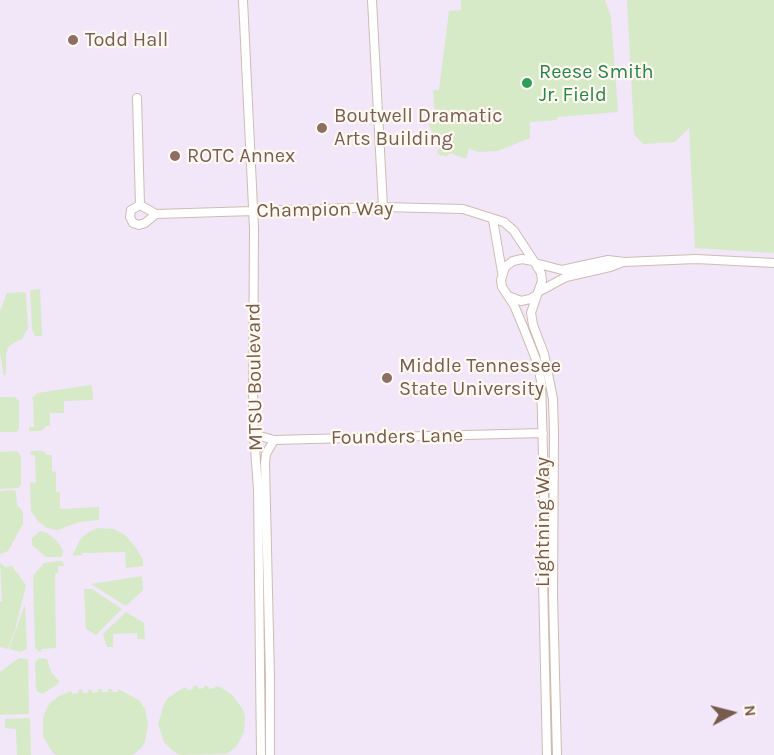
<!DOCTYPE html>
<style>
body{margin:0}
#map{position:relative;width:774px;height:755px;overflow:hidden;background:#fcf5ea;font-family:Karla,sans-serif}
canvas{display:block}
.north{position:absolute;left:702px;top:683px;width:60px;height:60px;-webkit-text-stroke:4px #fff9f1;paint-order:stroke;rotate:83deg;font-size:16px;font-weight:700;line-height:24px;text-align:center;color:#775c4d}
.north::after{content:'';display:block;margin:auto;width:21px;height:27px;background:#775c4d;clip-path:polygon(50% 0,100% 100%,50% 72%,0 100%)}
</style>
<div id="map">
<canvas width="774" height="755"></canvas>
<div class="north">N</div>
</div>
<script>
const ctx = document.querySelector('canvas').getContext('2d');
ctx.lineJoin = 'round';
function fill(path, color) { ctx.fillStyle = color; ctx.fill(path, 'evenodd'); }
const poly = rows => new Path2D(rows.map(r => 'M' + r).join(''));
function trace(path, color, width, dash) { ctx.strokeStyle = color; ctx.lineWidth = width; ctx.lineCap = dash ? 'butt' : 'round'; ctx.setLineDash(dash || []); ctx.stroke(path); }
function label(font, color, halo, rows, align = 'center') {
  ctx.font = font + ' Karla,sans-serif'; ctx.lineWidth = 4.5; ctx.setLineDash([]); ctx.textBaseline = 'middle'; ctx.strokeStyle = halo; ctx.fillStyle = color; for (const [text, x, y, turn = 0] of rows) {
    ctx.save(); ctx.translate(x, y); ctx.rotate((+turn || 0) * Math.PI / 180); ctx.textAlign = isNaN(turn) ? turn : align; if (halo) ctx.strokeText(text, 0, 0); ctx.fillText(text, 0, 0); ctx.restore();
  }
}
const education = poly([
 [0,0,774,0,774,755,0,755]
]);
const green = poly([
 [461,0,605,0,611,17,618,112,557,117,557,120,530,122,530,138,498,151,479,152,469,149,466,159,450,153,446,157,443,155,441,156,437,152,442,145,435,138,429,125,437,118,434,106,433,90,439,90,449,11,461,10],
 [627,0,774,0,774,253,695,248,689,128,675,142,643,144,634,134],
 [40,289,42,336,35,336,32,329,30,290],
 [24,292,26,294,28,328,22,339,17,341,8,347,6,354,6,374,4,376,0,353,0,311,7,293],
 [90,385,92,386,93,400,64,401,64,413,50,413,50,426,46,426,42,431,29,431,29,427,34,427,33,399,31,399,38,393],
 [0,397,15,397,19,401,19,428,17,432,0,432],
 [16,451,19,453,21,458,21,485,18,488,0,489,0,452],
 [31,451,43,451,47,455,52,455,52,471,56,472,56,492,60,492,60,509,99,507,99,520,79,522,58,530,47,528,39,522,31,511,30,483,36,482,35,456,30,454],
 [14,490,16,492,17,505,23,512,23,524,8,551,0,554,0,491],
 [98,528,114,529,125,535,136,548,143,560,143,566,126,568,125,552,82,553,82,555,72,556,81,538,89,532],
 [40,531,47,533,56,540,63,550,62,557,46,557,32,545,32,538],
 [59,561,63,562,64,566,58,566,58,573,55,573,56,648,42,649,40,652,35,648,33,576,44,563],
 [0,563,5,567,12,566,26,585,15,630,8,649,0,647,0,602,2,601],
 [142,576,143,590,126,606,91,584],
 [84,589,92,589,122,609,96,635,86,629],
 [25,604,27,649,21,652,9,649],
 [126,612,144,623,145,639,137,639,137,633,113,634,113,647,107,647,103,634],
 [19,658,28,659,29,714,0,715,0,672],
 [39,658,47,659,51,672,59,681,58,684,42,694,37,691,36,688,35,662],
 [193,686,198,686,198,689,204,688,204,686,208,686,209,689,215,688,215,686,220,687,232,695,242,708,245,716,244,732,237,746,227,754,179,755,173,751,164,742,158,724,164,704,168,698,180,690,186,687,187,690,193,689],
 [82,689,83,693,88,693,88,690,92,690,92,693,98,692,98,689,102,689,102,692,108,692,108,689,112,689,112,692,118,692,118,689,139,700,145,709,148,724,145,742,142,747,133,755,56,755,52,752,43,736,43,719,45,712,50,703,59,696,71,691,72,694,78,693,78,690],
 [30,718,31,755,17,755,16,729,5,728,5,719]
]);
const minor = poly([
 [243,0,254,228,253,421,258,489,261,755],
 [372,0,383,207],
 [137,98,140,205],
 [140,205,156,214,145,223,139,225,133,223,130,217,131,210,140,205],
 [156,214,383,207,463,209,504,222,514,231,535,263,562,270,608,260,624,262,696,259,774,263],
 [493,220,502,272],
 [533,261,522,259,513,261,505,267,501,280,502,287,514,305,524,329,537,362,541,381,544,489,543,580,547,755],
 [540,291,566,277,610,267,623,262],
 [537,295,531,313,533,325,544,354,553,399,554,432,553,595,557,755],
 [508,296,521,301,530,299,537,295,542,281,541,273,535,263],
 [254,432,260,436,274,440,543,433],
 [270,755,270,678,265,463,266,454,274,440]
]);
const markers = [
 [73,40,6,"#8d6e63"],
 [527,83,6,"#2e9e5b"],
 [322,128,6,"#8d6e63"],
 [175,156,6,"#8d6e63"],
 [387,378,6,"#8d6e63"]
];
const educationNames = [
 ["Todd Hall",85,40],
 ["Boutwell Dramatic",334,116],
 ["Arts Building",334,139],
 ["ROTC Annex",187,156],
 ["Middle Tennessee",399,366],
 ["State University",399,389]
];
const leisureNames = [
 ["Reese Smith",539,72],
 ["Jr. Field",539,95]
];
const streetNames = [
 ["Champion Way",325,210,-1],
 ["MTSU Boulevard",255,377,-91],
 ["Founders Lane",397,437,-1],
 ["Lightning Way",543,522,-90]
];
fill(education, '#f2e6f9');
fill(green, '#d6eac8');
trace(minor, '#cebdaf', 10);
trace(minor, '#fff', 8);
for (const [x, y, r, color] of markers) { const dot = new Path2D(); dot.arc(x, y, r, 0, 2 * Math.PI); ctx.fillStyle = color; ctx.fill(dot); trace(dot, '#fff9f1', 2); }
label('20px', '#785e54', '#fff9f1', educationNames, 'left');
label('20px', '#27864d', '#fff9f1', leisureNames, 'left');
label('20px', '#775c4d', '#fff9f1', streetNames);
</script>
